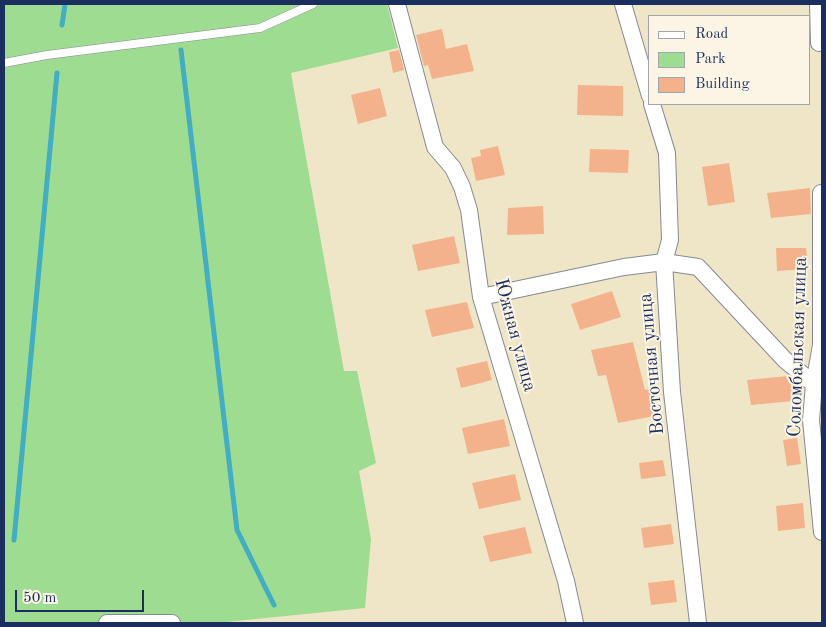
<!DOCTYPE html>
<meta charset="utf-8">
<style>
body{margin:0}
#map{position:relative;width:826px;height:627px;overflow:hidden;background:#efe6c7;font-family:"Old Standard TT",serif}
canvas{display:block}
.frame{position:absolute;inset:0;border:5px solid #1b2f5e;pointer-events:none}
.legend{position:absolute;left:648px;top:15px;width:162px;height:90px;box-sizing:border-box;background:#fcf5e5;border:1px solid #a2a6af;margin:0;padding:6px 9px;list-style:none;font-size:15px;color:#1b2f5e}
.legend li{display:flex;align-items:center;gap:10px;height:25px}
.legend b{width:25px;border:1px solid #a2a6af}
.scale{position:absolute;left:15px;top:590px;width:129px;height:22px;box-sizing:border-box;border:2px solid #1b2f5e;border-top:0;padding-left:6px;font-size:15px;line-height:18px;white-space:nowrap;color:#1b2f5e;-webkit-text-stroke:4px #fcf5e5;paint-order:stroke}
</style>
<div id="map">
<canvas width="826" height="627"></canvas>
<div class="frame"></div>
<ul class="legend">
<li><b style="height:6px;background:#fff"></b>Road</li>
<li><b style="height:14px;background:#9ddc91"></b>Park</li>
<li><b style="height:14px;background:#f3b28c"></b>Building</li>
</ul>
<div class="scale">50 m</div>
</div>
<script>
const ctx = document.querySelector('canvas').getContext('2d');
ctx.lineJoin = 'round';
function fill(path, color) { ctx.fillStyle = color; ctx.fill(path, 'evenodd'); }
const poly = rows => new Path2D(rows.map(r => 'M' + r).join(''));
function trace(path, color, width, dash) { ctx.strokeStyle = color; ctx.lineWidth = width; ctx.lineCap = dash ? 'butt' : 'round'; ctx.setLineDash(dash || []); ctx.stroke(path); }
function label(font, color, halo, rows, align = 'center') {
  ctx.font = font + ' "Old Standard TT",serif'; ctx.lineWidth = 4; ctx.setLineDash([]); ctx.textBaseline = 'middle'; ctx.strokeStyle = halo; ctx.fillStyle = color; for (const [text, x, y, turn = 0] of rows) {
    ctx.save(); ctx.translate(x, y); ctx.rotate((+turn || 0) * Math.PI / 180); ctx.textAlign = isNaN(turn) ? turn : align; if (halo) ctx.strokeText(text, 0, 0); ctx.fillText(text, 0, 0); ctx.restore();
  }
}
const green = poly([
 [4,4,387,4,398,48,291,73,344,371,357,371,376,463,359,471,371,539,365,608,216,623,4,623]
]);
const stream = poly([
 [62,25,65,4],
 [181,50,237,530,274,605],
 [14,540,57,73]
]);
const building = poly([
 [442,29,446,49,467,44,474,71,432,79,428,65,424,66,416,35],
 [399,50,404,70,393,73,389,52],
 [578,85,623,86,623,116,577,115],
 [380,88,387,116,358,124,351,95],
 [498,146,505,175,476,181,471,158,481,156,480,150],
 [590,149,629,150,628,173,589,172],
 [729,163,735,202,708,206,702,167],
 [810,188,811,214,771,218,767,193],
 [543,206,544,234,507,235,508,208],
 [454,236,460,263,418,271,412,245],
 [776,248,806,248,808,269,777,271],
 [612,291,621,317,580,330,571,304],
 [467,302,474,328,432,337,425,310],
 [633,342,645,390,654,388,660,415,618,423,606,375,598,376,591,350],
 [487,361,492,380,461,388,456,368],
 [788,376,790,377,794,401,751,405,747,380],
 [504,419,510,446,468,454,462,428],
 [797,438,801,464,787,466,783,440],
 [663,460,666,476,641,479,639,463],
 [515,474,521,500,479,509,472,483],
 [803,503,805,528,778,531,776,506],
 [671,524,674,544,644,548,641,528],
 [525,527,532,553,490,562,483,536],
 [674,580,677,602,651,605,648,583]
]);
const lane = poly([
 [4,63,47,55,260,28,313,4]
]);
const street = poly([
 [397,4,435,147,453,168,462,187,469,210,481,297,566,581,575,623],
 [623,4,650,96],
 [818,4,819,43],
 [652,104,667,153,670,240,664,262,672,392,698,623],
 [821,193,821,345,814,384,811,420,822,532],
 [481,297,624,267,664,262,698,267,785,360,814,384,822,383],
 [107,623,172,623]
]);
const streetNames = [
 ["Южная улица",515,335,75],
 ["Соломбальская улица",798,347,-88],
 ["Восточная улица",652,364,-95]
];
fill(green, '#9ddc91');
trace(stream, '#43aec2', 5);
fill(building, '#f3b28c');
trace(lane, '#858a92', 9);
trace(street, '#858a92', 18);
trace(lane, '#fff', 8);
trace(street, '#fff', 16);
label('19px', '#1b2f5e', '#fcf5e5', streetNames);
</script>
